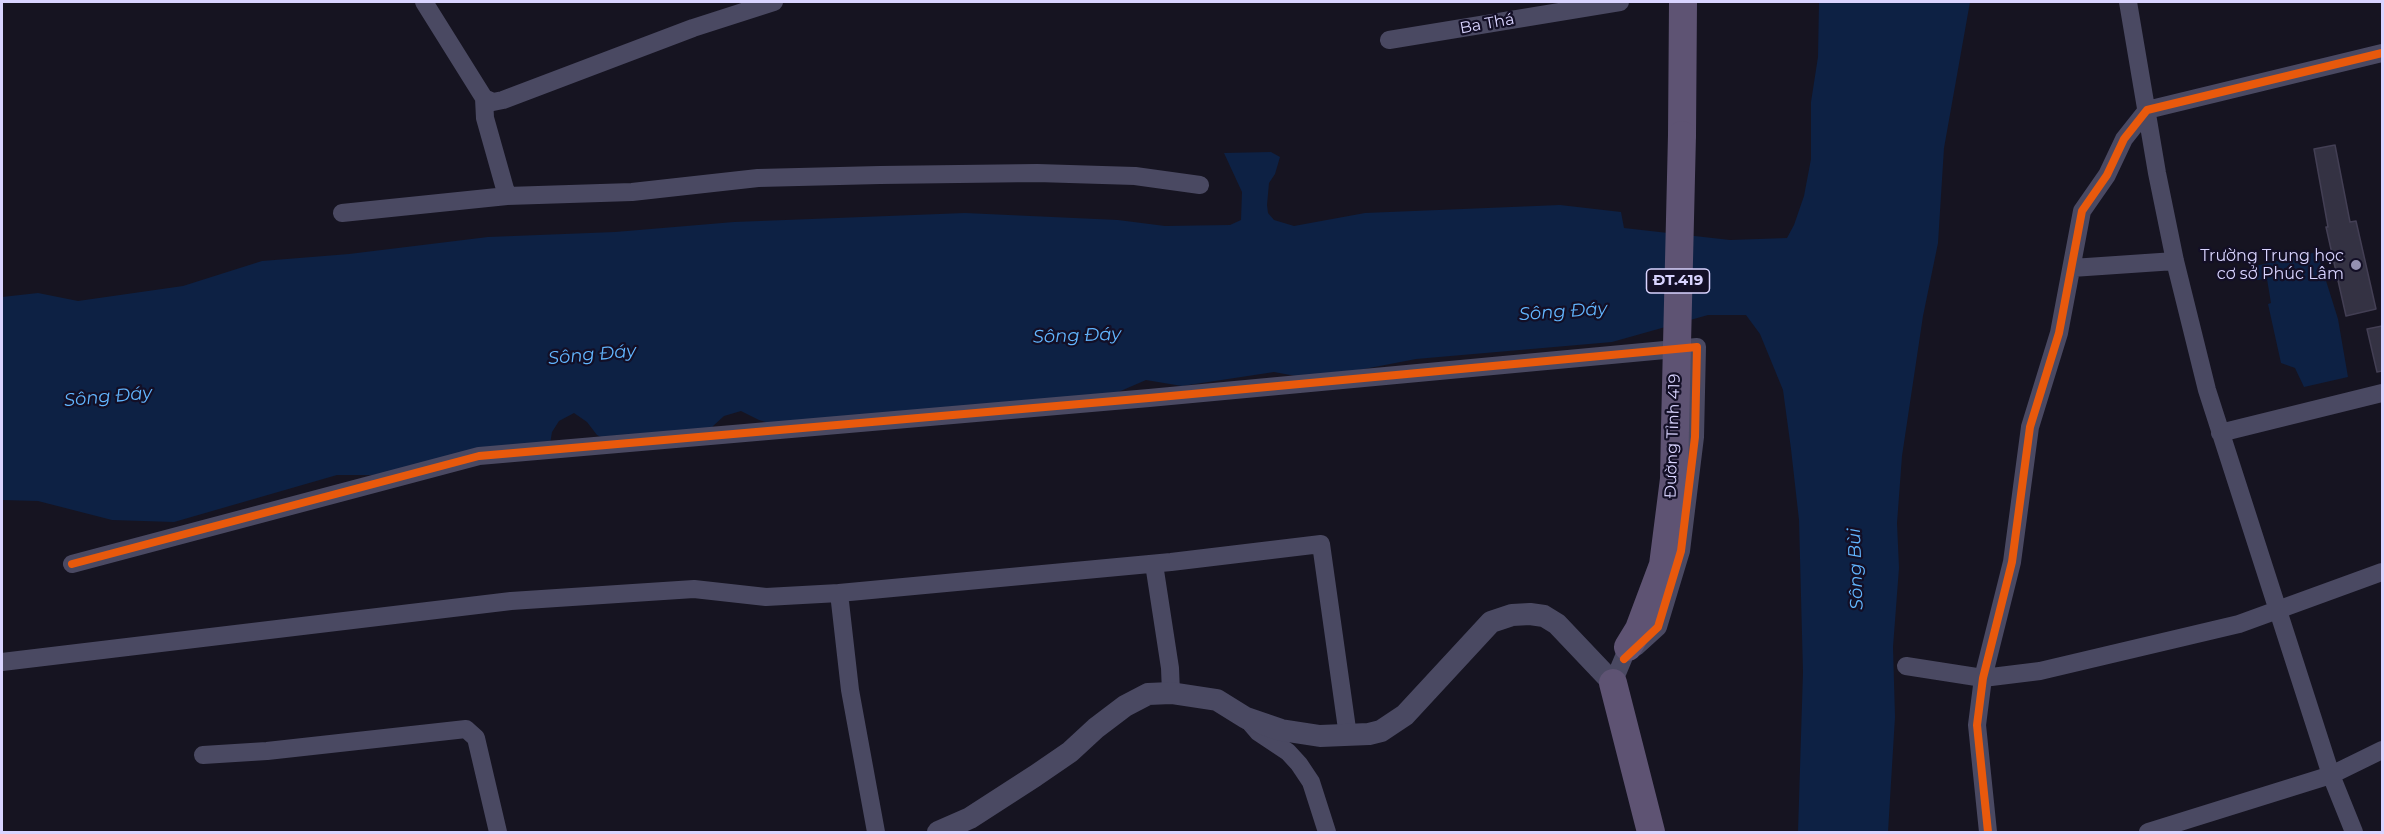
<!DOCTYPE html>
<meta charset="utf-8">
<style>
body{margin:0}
#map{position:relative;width:2384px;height:834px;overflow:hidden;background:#161421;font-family:Montserrat,sans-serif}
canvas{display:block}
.frame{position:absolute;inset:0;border:3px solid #d9d4ff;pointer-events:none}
</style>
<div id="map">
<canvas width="2384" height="834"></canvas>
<div class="frame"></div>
</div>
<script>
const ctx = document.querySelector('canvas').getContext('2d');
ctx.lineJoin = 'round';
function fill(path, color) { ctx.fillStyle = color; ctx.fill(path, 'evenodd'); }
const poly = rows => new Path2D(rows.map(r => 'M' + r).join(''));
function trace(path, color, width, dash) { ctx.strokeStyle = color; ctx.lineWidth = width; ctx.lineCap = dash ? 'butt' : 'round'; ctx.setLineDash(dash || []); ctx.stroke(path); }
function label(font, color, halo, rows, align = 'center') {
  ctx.font = font + ' Montserrat,sans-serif'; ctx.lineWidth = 4.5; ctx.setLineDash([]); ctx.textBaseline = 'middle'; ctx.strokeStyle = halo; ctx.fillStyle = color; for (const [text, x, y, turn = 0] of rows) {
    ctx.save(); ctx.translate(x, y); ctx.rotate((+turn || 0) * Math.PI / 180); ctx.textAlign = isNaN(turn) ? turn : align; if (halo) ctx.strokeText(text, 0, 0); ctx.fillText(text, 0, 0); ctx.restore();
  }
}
const water = poly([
 [1819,2,1970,2,1944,148,1938,243,1923,316,1902,456,1897,523,1899,568,1893,647,1895,717,1888,832,1798,832,1803,672,1799,520,1791,449,1783,390,1760,334,1746,315,1708,315,1612,342,1416,359,1312,379,1274,372,1182,386,1146,380,1116,393,772,424,759,420,741,411,724,416,713,426,708,435,609,441,597,435,587,422,574,413,559,421,552,432,550,444,373,475,337,475,174,522,112,520,38,501,2,500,2,297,38,293,78,301,183,286,262,261,349,254,488,237,615,232,734,222,965,213,1118,220,1165,226,1230,225,1241,220,1242,192,1224,153,1271,152,1280,157,1275,174,1269,183,1267,205,1268,213,1274,220,1294,226,1365,213,1560,205,1621,212,1624,228,1730,240,1787,238,1794,225,1804,196,1811,159,1811,102,1818,57],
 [2317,252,2338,319,2348,377,2304,387,2295,368,2281,363,2268,304,2271,303,2267,279,2257,280,2255,266]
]);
const building = poly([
 [2335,145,2350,222,2356,221,2376,309,2346,316,2326,227,2328,227,2314,149,2335,145],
 [2382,326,2382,371,2377,372,2367,329,2382,326]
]);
const minor = poly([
 [424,2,484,98,485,118,507,196,632,192,758,178,880,175,1037,173,1135,176,1200,185],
 [2128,2,2157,173,2175,261,2207,390,2331,775,2354,832],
 [1389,40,1620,2],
 [484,98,493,102,503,100,693,28,774,2],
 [342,213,507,196],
 [2072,268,2175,261],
 [2220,433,2382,393],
 [72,564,479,456,1149,398,1697,347,1695,437,1681,551,1658,627,1636,647],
 [1154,564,1170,668,1171,693],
 [839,593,850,690,876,832],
 [2,662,511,601,694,589,766,597,839,593,1171,562,1321,544,1348,736],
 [1906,666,1983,678,2040,671,2239,624,2382,572],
 [1613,683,1628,647],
 [1246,718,1258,732,1288,752,1299,764,1311,782,1327,832],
 [203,755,267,751,466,729,476,738,498,832],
 [1988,832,1977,725,1983,678,2012,562,2030,427,2059,333,2082,211,2107,175,2124,139,2147,110,2382,53],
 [2148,832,2331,775,2382,750]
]);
const tertiary = poly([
 [938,832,970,818,1035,776,1070,752,1096,728,1125,706,1148,694,1171,693,1217,700,1246,718,1281,730,1320,736,1369,734,1381,731,1405,715,1491,622,1512,615,1530,614,1544,616,1557,624,1613,683]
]);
const primary = poly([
 [1682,135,1683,2],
 [1628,647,1639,629,1663,565,1674,479,1675,428],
 [1613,683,1651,832]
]);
const primaryBridge = poly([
 [1675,428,1682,135]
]);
const cycleway = poly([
 [72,564,479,456,1149,398,1697,347,1695,437,1681,551,1658,627,1624,659],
 [1988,832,1977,725,1983,678,2012,562,2030,427,2059,333,2082,211,2107,175,2124,139,2147,110,2382,53]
]);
const markers = [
 [2356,265,6,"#9591b1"]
];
const shields = [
 [1678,281,63]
];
const shieldNames = [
 ["ĐT.419",1678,281]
];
const streetNames = [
 ["Ba Thá",1487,24,-10],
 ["Đường Tỉnh 419",1673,436,-88]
];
const poiNames = [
 ["Trường Trung học",2344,256],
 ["cơ sở Phúc Lâm",2344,274]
];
const waterNames = [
 ["Sông Đáy",1563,312,-4],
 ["Sông Đáy",1077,336,-2],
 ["Sông Đáy",592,355,-5],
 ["Sông Đáy",108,397,-5],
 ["Sông Bùi",1856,569,-92]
];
fill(water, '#0d2144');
fill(building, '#343243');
trace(building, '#433f54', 1.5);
trace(minor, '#4a4962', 18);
trace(tertiary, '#4a4962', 22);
trace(primary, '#5e5373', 28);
trace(primaryBridge, '#5e5373', 28);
trace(cycleway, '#e8590c', 8);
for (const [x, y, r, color] of markers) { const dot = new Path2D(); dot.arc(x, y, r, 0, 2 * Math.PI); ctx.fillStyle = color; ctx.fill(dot); trace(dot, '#130f26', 2); }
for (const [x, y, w] of shields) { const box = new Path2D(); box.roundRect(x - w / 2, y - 12, w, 24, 4.5); ctx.fillStyle = '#130f26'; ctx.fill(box); trace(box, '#d9d4ff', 1.5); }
label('bold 15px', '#d9d4ff', null, shieldNames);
label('16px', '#d9d4ff', '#130f26', streetNames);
label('16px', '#d9d4ff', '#130f26', poiNames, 'right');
label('italic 18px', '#62b6ff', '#130f26', waterNames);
</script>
